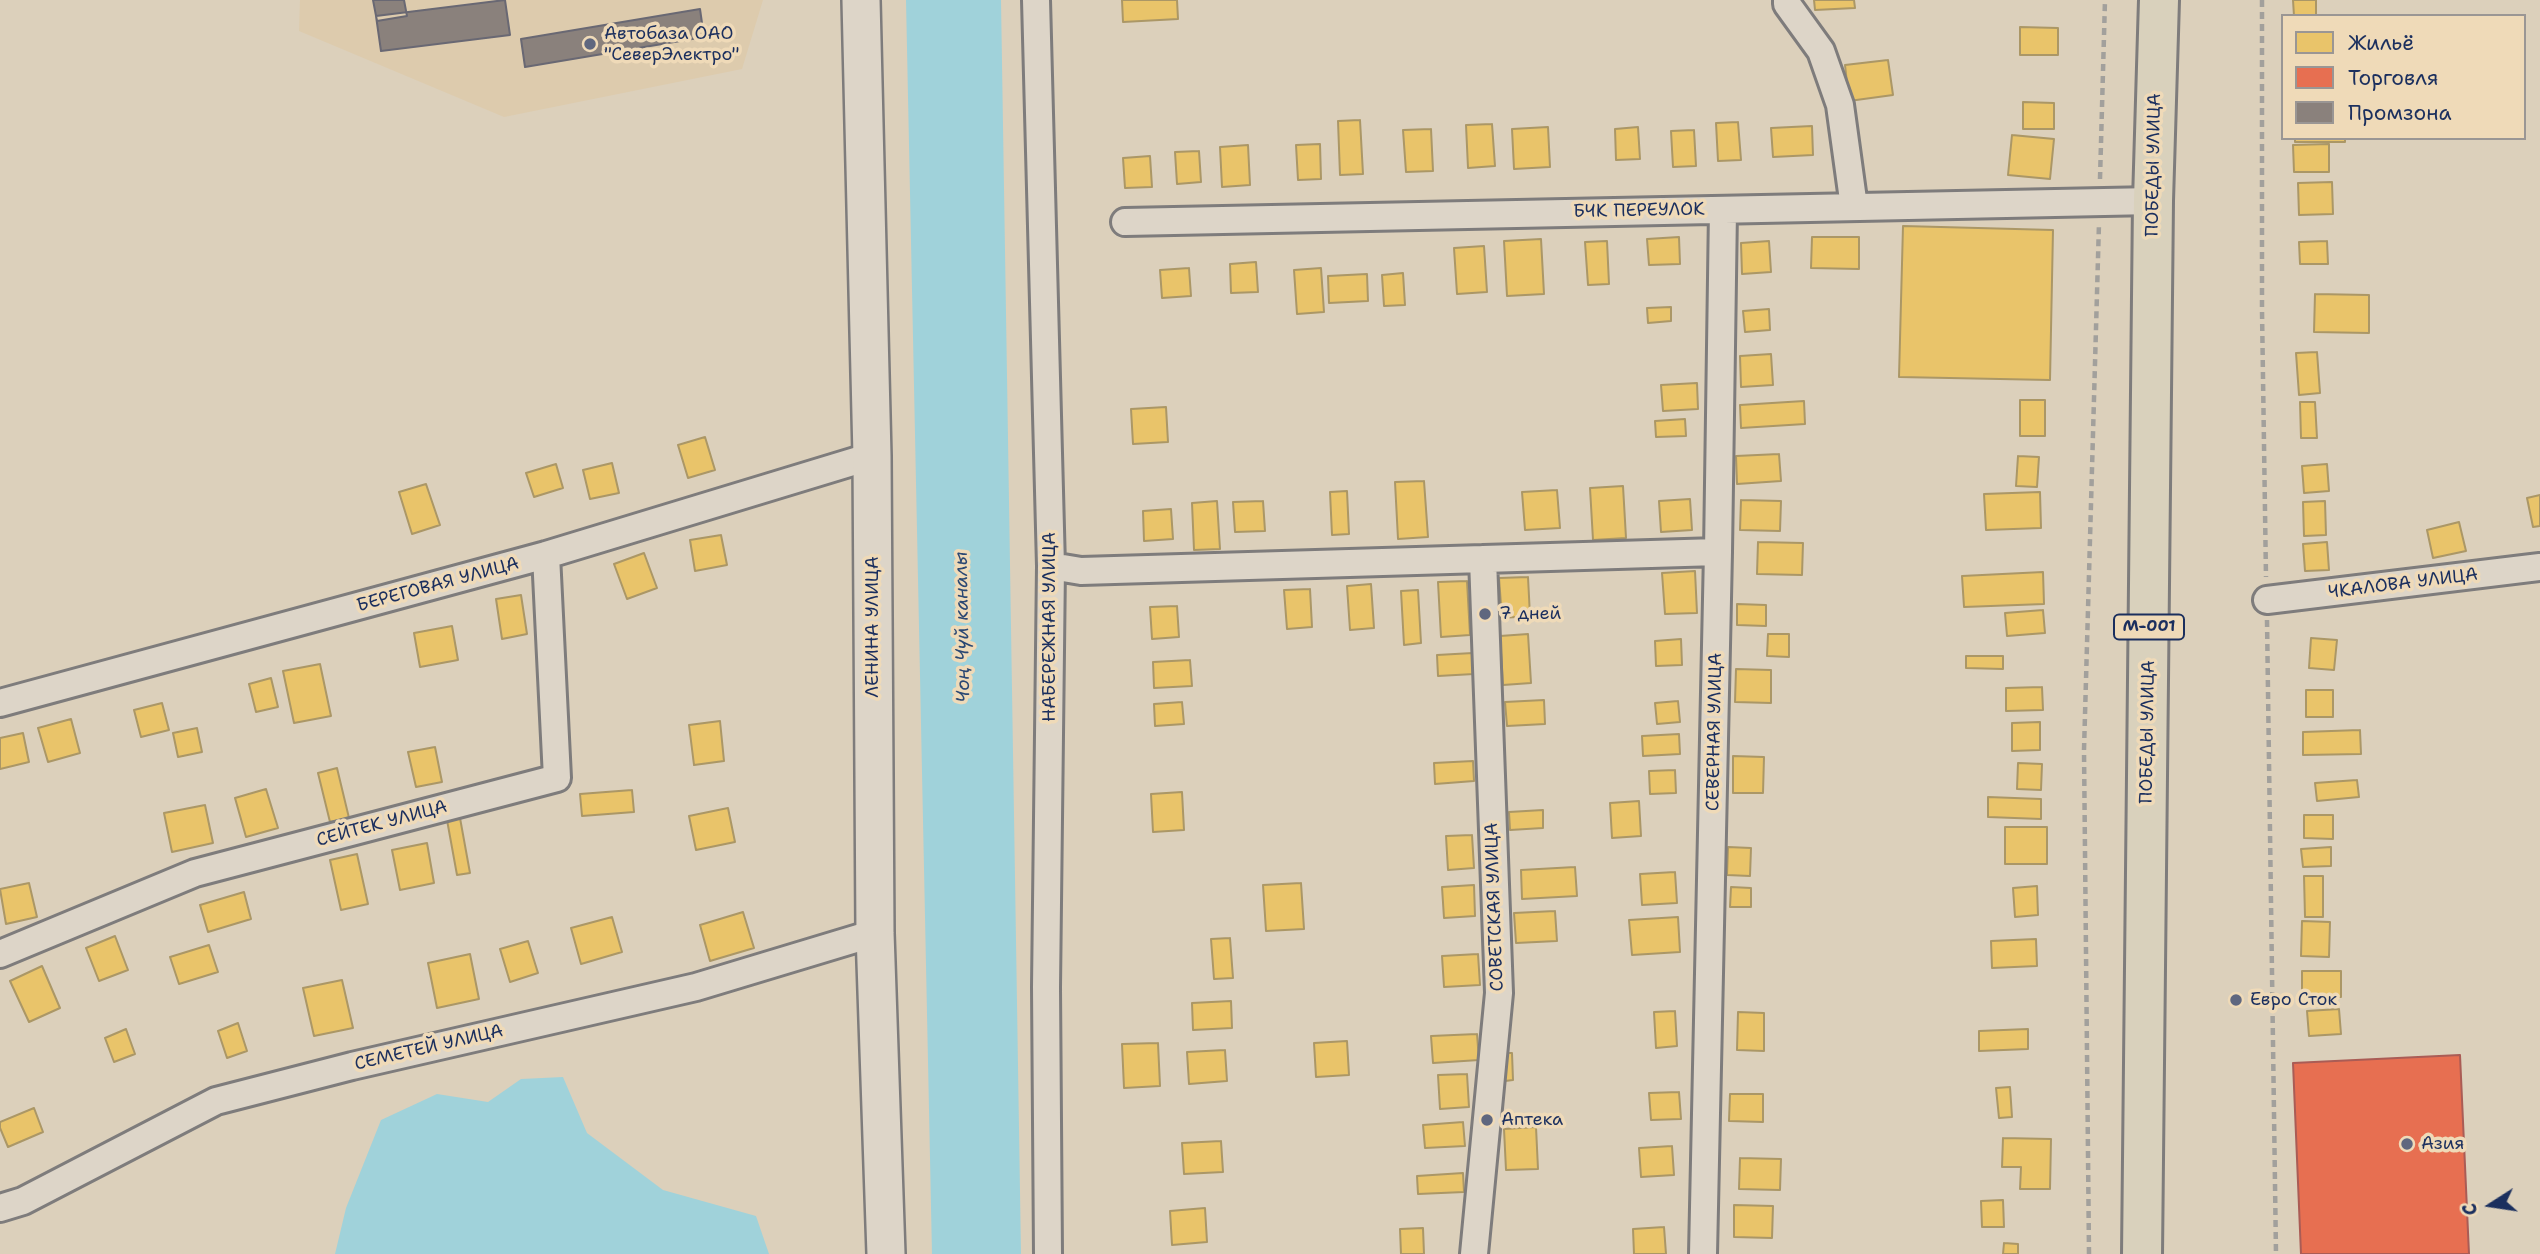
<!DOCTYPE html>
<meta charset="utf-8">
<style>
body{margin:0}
#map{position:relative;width:2540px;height:1254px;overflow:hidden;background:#dcd0bb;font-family:"Shantell Sans",sans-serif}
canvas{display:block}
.legend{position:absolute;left:2281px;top:14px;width:245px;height:126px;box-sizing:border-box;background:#efdab8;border:2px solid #9a9694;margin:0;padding:9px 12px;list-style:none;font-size:21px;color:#1b2f5e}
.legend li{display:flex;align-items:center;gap:14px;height:35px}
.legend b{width:35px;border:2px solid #9a9694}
.north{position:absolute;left:2456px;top:1170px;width:70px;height:70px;-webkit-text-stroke:5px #efdab8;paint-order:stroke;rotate:258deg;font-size:19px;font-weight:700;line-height:28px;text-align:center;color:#1b2f5e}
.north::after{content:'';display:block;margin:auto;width:24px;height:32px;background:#1b2f5e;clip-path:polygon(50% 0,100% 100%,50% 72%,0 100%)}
</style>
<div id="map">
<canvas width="2540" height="1254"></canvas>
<ul class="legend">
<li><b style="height:19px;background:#e9c46a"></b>Жильё</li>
<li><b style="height:19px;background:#e76f51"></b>Торговля</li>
<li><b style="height:19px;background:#8a817c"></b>Промзона</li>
</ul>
<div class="north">С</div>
</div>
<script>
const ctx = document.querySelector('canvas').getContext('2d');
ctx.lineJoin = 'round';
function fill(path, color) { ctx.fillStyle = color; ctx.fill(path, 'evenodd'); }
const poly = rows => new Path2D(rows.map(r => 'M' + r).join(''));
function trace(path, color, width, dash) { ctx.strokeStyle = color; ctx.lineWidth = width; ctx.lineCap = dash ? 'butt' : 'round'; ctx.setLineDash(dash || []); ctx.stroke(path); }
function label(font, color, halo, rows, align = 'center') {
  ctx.font = font + ' "Shantell Sans",sans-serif'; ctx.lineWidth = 7; ctx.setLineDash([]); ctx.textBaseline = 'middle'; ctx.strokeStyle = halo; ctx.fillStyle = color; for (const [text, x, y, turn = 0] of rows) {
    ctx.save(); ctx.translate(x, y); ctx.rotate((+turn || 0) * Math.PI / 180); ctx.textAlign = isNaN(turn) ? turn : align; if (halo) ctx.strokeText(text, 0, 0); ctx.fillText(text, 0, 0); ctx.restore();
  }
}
const built = poly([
 [300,0,763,0,742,69,504,117,299,31]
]);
const water = poly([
 [906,0,1001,0,1021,1254,932,1254],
 [563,1077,587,1133,663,1190,756,1216,769,1254,335,1254,346,1208,381,1120,437,1094,488,1102,521,1079]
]);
const homes = poly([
 [1122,0,1177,0,1178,19,1123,22,1122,0],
 [1814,0,1854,0,1855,8,1815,10,1814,0],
 [2293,0,2316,0,2316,15,2294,16,2293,0],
 [2020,27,2058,28,2058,55,2020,55,2020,27],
 [1888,60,1893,95,1849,101,1845,65,1888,60],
 [2023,102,2054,103,2054,129,2023,129,2023,102],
 [1360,120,1363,174,1340,175,1338,121,1360,120],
 [1738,122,1741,160,1718,161,1716,123,1738,122],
 [1492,124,1495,166,1468,168,1466,125,1492,124],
 [1812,126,1813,155,1773,157,1771,128,1812,126],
 [1548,127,1550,167,1514,169,1512,129,1548,127],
 [1638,127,1640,159,1616,160,1615,129,1638,127],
 [1431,129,1433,171,1406,172,1403,130,1431,129],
 [1694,130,1696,166,1673,167,1671,131,1694,130],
 [2012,135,2054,139,2050,179,2008,175,2012,135],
 [2295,138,2345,138,2345,142,2295,142,2295,138],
 [1320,144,1321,179,1298,180,1296,145,1320,144],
 [2329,144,2329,172,2294,172,2293,145,2329,144],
 [1248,145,1250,185,1222,187,1220,147,1248,145],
 [1199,151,1201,182,1177,184,1175,152,1199,151],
 [1150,156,1152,187,1125,188,1123,158,1150,156],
 [2332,182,2333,214,2299,215,2298,183,2332,182],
 [1903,226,2053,230,2050,380,1899,377,1903,226],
 [1679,237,1680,264,1649,265,1647,239,1679,237],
 [1812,237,1859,237,1859,269,1811,268,1812,237],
 [1541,239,1544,294,1507,296,1504,241,1541,239],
 [1607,241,1609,284,1588,285,1585,242,1607,241],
 [1769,241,1771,272,1742,274,1741,243,1769,241],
 [2327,241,2328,264,2300,264,2299,242,2327,241],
 [1484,246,1487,292,1457,294,1454,248,1484,246],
 [1256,262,1258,292,1231,293,1230,264,1256,262],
 [1189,268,1191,296,1162,298,1160,270,1189,268],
 [1321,268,1324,312,1297,314,1294,270,1321,268],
 [1403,273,1405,305,1384,306,1382,275,1403,273],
 [1367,274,1368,301,1329,303,1328,276,1367,274],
 [2315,294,2369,295,2369,333,2314,332,2315,294],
 [1671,307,1671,321,1648,323,1647,308,1671,307],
 [1769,309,1770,330,1745,332,1743,311,1769,309],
 [2317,352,2320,393,2299,395,2296,353,2317,352],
 [1771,354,1773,385,1741,387,1740,356,1771,354],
 [1697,383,1698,409,1663,411,1661,385,1697,383],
 [2020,400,2045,400,2045,436,2020,436,2020,400],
 [1804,401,1805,424,1741,428,1740,405,1804,401],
 [2300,402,2315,402,2317,438,2301,438,2300,402],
 [1166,407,1168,442,1133,444,1131,409,1166,407],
 [1685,419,1686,436,1656,437,1655,421,1685,419],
 [705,437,715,470,688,478,678,445,705,437],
 [1779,454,1781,481,1737,484,1736,456,1779,454],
 [2018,456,2039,457,2037,487,2016,486,2018,456],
 [612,463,619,493,590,499,583,470,612,463],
 [556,464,563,488,534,497,526,473,556,464],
 [2327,464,2329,491,2304,493,2302,466,2327,464],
 [1424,481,1428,537,1398,539,1395,482,1424,481],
 [426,484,440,525,412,534,399,492,426,484],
 [1623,486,1626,538,1593,540,1590,488,1623,486],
 [1557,490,1560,528,1525,530,1522,492,1557,490],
 [1347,491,1349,534,1332,535,1330,492,1347,491],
 [2040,492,2041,528,1986,530,1984,494,2040,492],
 [2540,495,2540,526,2533,527,2527,498,2540,495],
 [1690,499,1692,530,1661,532,1659,501,1690,499],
 [1741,500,1781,501,1780,531,1740,530,1741,500],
 [1217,501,1220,549,1194,550,1192,503,1217,501],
 [1263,501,1265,531,1235,532,1233,502,1263,501],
 [2325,501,2326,535,2304,536,2303,502,2325,501],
 [1171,509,1173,539,1144,541,1143,511,1171,509],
 [2459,522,2466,551,2433,558,2427,530,2459,522],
 [721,535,727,565,695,571,690,540,721,535],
 [1758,542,1803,543,1802,575,1757,574,1758,542],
 [2327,542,2329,570,2305,571,2303,544,2327,542],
 [644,553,657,588,627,599,614,564,644,553],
 [1695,571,1697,613,1665,614,1662,573,1695,571],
 [2043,572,2044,604,1964,607,1962,576,2043,572],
 [1528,577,1530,616,1502,618,1499,578,1528,577],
 [1467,581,1470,635,1441,637,1438,582,1467,581],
 [1371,584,1374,628,1350,630,1347,586,1371,584],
 [1310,589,1312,627,1287,629,1284,590,1310,589],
 [1418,590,1421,643,1404,645,1401,591,1418,590],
 [521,595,527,634,502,639,496,599,521,595],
 [1737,604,1766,605,1766,626,1737,625,1737,604],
 [1177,606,1179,637,1152,639,1150,607,1177,606],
 [2043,610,2045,633,2007,636,2005,613,2043,610],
 [452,626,458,660,420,667,414,633,452,626],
 [1528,634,1531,683,1503,685,1500,636,1528,634],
 [1768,634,1789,634,1789,657,1767,656,1768,634],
 [2311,638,2337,640,2334,670,2309,668,2311,638],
 [1681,639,1682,665,1656,666,1655,641,1681,639],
 [1473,653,1474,674,1438,676,1437,655,1473,653],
 [1966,656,2003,656,2003,669,1966,668,1966,656],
 [1190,660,1192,686,1154,688,1153,662,1190,660],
 [320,664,331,716,294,723,283,671,320,664],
 [1736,669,1771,670,1771,703,1735,702,1736,669],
 [271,678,278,707,256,712,249,684,271,678],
 [2042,687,2043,710,2006,711,2006,688,2042,687],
 [2306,690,2333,690,2333,717,2306,717,2306,690],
 [1544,700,1545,724,1507,726,1505,702,1544,700],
 [1678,701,1680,722,1657,724,1655,703,1678,701],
 [1182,702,1184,724,1155,726,1154,704,1182,702],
 [162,703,169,730,141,737,134,710,162,703],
 [71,719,80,753,48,762,38,728,71,719],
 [720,721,724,761,694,765,689,725,720,721],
 [2040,722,2040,750,2012,751,2012,723,2040,722],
 [197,728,202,752,178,757,173,733,197,728],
 [2360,730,2361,754,2303,755,2303,732,2360,730],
 [23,733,29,762,0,769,0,738,23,733],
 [1679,734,1680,754,1643,756,1642,736,1679,734],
 [435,747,442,782,416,787,408,752,435,747],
 [1733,756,1764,757,1763,793,1733,793,1733,756],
 [1473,761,1474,781,1435,784,1434,763,1473,761],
 [2018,763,2042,764,2041,790,2017,789,2018,763],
 [337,768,349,818,330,822,318,773,337,768],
 [1675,770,1676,793,1650,794,1649,771,1675,770],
 [2357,780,2359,797,2317,801,2315,783,2357,780],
 [266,789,278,828,246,837,235,798,266,789],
 [632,790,634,812,582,816,580,794,632,790],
 [1182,792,1184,830,1153,832,1151,794,1182,792],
 [1988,797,2041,799,2041,819,1988,817,1988,797],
 [1639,801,1641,836,1612,838,1610,803,1639,801],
 [205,805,213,843,172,852,164,813,205,805],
 [728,808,735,842,696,850,689,816,728,808],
 [1543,810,1543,828,1510,830,1509,812,1543,810],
 [2304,815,2333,815,2333,839,2304,838,2304,815],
 [460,818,470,873,457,875,447,820,460,818],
 [2005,827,2047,827,2047,864,2005,864,2005,827],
 [1472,835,1474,868,1448,870,1446,836,1472,835],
 [427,843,434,883,400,890,392,850,427,843],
 [1728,847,1751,848,1750,876,1727,875,1728,847],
 [2331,847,2331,866,2303,867,2301,849,2331,847],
 [357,854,368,904,341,910,330,860,357,854],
 [1575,867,1577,896,1522,899,1521,870,1575,867],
 [1675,872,1677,903,1642,905,1640,874,1675,872],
 [2304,876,2323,876,2323,917,2305,917,2304,876],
 [29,883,37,917,6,924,0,889,29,883],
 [1301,883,1304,929,1266,931,1263,885,1301,883],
 [1474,885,1475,916,1444,918,1442,887,1474,885],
 [2037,886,2038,915,2015,917,2013,888,2037,886],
 [1731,887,1751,888,1751,907,1730,907,1731,887],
 [244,892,251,919,208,932,200,905,244,892],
 [1555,911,1557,941,1516,943,1514,913,1555,911],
 [743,912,754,948,710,961,700,925,743,912],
 [612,917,622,952,581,964,571,928,612,917],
 [1678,917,1680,952,1632,955,1629,920,1678,917],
 [2302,921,2330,922,2329,957,2301,956,2302,921],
 [115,936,128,970,99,981,86,948,115,936],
 [1230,938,1233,978,1214,979,1211,939,1230,938],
 [2036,939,2037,966,1992,968,1991,941,2036,939],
 [528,941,538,973,510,982,500,949,528,941],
 [209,945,218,972,179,984,170,957,209,945],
 [470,954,479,999,437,1008,428,963,470,954],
 [1478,954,1480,985,1444,987,1442,956,1478,954],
 [42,966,60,1008,29,1022,10,981,42,966],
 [2302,971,2341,971,2341,997,2302,997,2302,971],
 [342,980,353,1028,314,1036,303,988,342,980],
 [1231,1001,1232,1028,1193,1030,1192,1003,1231,1001],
 [2339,1009,2341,1034,2309,1036,2307,1011,2339,1009],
 [1675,1011,1677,1046,1656,1048,1654,1012,1675,1011],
 [1738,1012,1764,1013,1764,1051,1737,1050,1738,1012],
 [238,1023,247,1051,227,1058,218,1031,238,1023],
 [126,1029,135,1054,114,1062,105,1038,126,1029],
 [2028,1029,2028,1049,1979,1051,1979,1031,2028,1029],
 [1477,1034,1479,1060,1433,1063,1431,1036,1477,1034],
 [1347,1041,1349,1075,1316,1077,1314,1043,1347,1041],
 [1158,1043,1160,1086,1124,1088,1122,1044,1158,1043],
 [1225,1050,1227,1081,1189,1084,1187,1052,1225,1050],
 [1504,1053,1512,1053,1513,1080,1505,1081,1504,1053],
 [1467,1074,1469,1107,1440,1109,1438,1075,1467,1074],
 [2010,1087,2012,1117,1999,1118,1996,1088,2010,1087],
 [1679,1092,1681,1119,1651,1120,1649,1093,1679,1092],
 [1730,1094,1763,1094,1763,1122,1729,1121,1730,1094],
 [34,1108,43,1132,8,1147,0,1128,0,1122,34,1108],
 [1463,1122,1465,1146,1425,1148,1423,1125,1463,1122],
 [1536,1127,1538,1169,1506,1170,1504,1129,1536,1127],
 [2003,1138,2051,1139,2050,1189,2020,1189,2021,1167,2002,1167,2003,1138],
 [1221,1141,1223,1172,1184,1174,1182,1143,1221,1141],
 [1672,1146,1674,1175,1641,1177,1639,1148,1672,1146],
 [1740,1158,1781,1159,1780,1190,1739,1189,1740,1158],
 [1463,1173,1464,1192,1418,1194,1417,1176,1463,1173],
 [2003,1200,2004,1227,1982,1227,1981,1201,2003,1200],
 [1734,1205,1773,1206,1772,1238,1734,1237,1734,1205],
 [1205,1208,1207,1242,1172,1245,1170,1211,1205,1208],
 [1664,1227,1666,1254,1634,1254,1633,1229,1664,1227],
 [1423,1228,1424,1254,1401,1254,1400,1229,1423,1228],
 [2004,1243,2018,1244,2018,1254,2003,1254,2004,1243]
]);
const shops = poly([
 [2460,1055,2469,1254,2301,1254,2293,1063,2460,1055]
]);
const industry = poly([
 [373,0,404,0,407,16,377,21,373,0],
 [505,0,510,35,381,51,376,16,505,0],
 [700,9,704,37,525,67,521,39,700,9]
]);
const path = poly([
 [2262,0,2262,310,2266,577],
 [2100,179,2105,0],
 [2267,620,2276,1254],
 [2089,1254,2084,750,2099,223]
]);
const street = poly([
 [1036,0,1051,566,1046,987,1048,1254],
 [1787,0,1787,4,1821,51,1840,105,1854,207],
 [1125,222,2153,201],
 [1051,566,1081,571,1718,552],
 [2267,600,2540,567],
 [0,703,546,555,872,456],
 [0,954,195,873,557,778,546,555],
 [0,1208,23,1201,216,1101,352,1066,696,987,875,933],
 [1474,1254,1499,993,1483,559],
 [1703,1254,1718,552,1723,210]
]);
const secondary = poly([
 [861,0,872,456,875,933,886,1254]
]);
const primary = poly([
 [2142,1254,2153,201,2159,0]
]);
const markers = [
 [590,44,7,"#5f677f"],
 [1485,614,7,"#5f677f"],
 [2236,1000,7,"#5f677f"],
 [1487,1120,7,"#5f677f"],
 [2407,1144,7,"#5f677f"]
];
const shields = [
 [2149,627,70]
];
const shieldNames = [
 ["М-001",2149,627]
];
const poiNames = [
 ["Автобаза ОАО",604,34],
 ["\"СеверЭлектро\"",604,55],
 ["7 дней",1499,614],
 ["Евро Сток",2250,1000],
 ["Аптека",1501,1120],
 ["Азия",2421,1144]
];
const streetNames = [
 ["ПОБЕДЫ УЛИЦА",2154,165,-89],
 ["БЧК ПЕРЕУЛОК",1639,211,-1],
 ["ЧКАЛОВА УЛИЦА",2403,584,-7],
 ["БЕРЕГОВАЯ УЛИЦА",438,585,-15],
 ["ЛЕНИНА УЛИЦА",873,627,-90],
 ["НАБЕРЕЖНАЯ УЛИЦА",1050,627,-90],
 ["СЕВЕРНАЯ УЛИЦА",1715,732,-89],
 ["ПОБЕДЫ УЛИЦА",2148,732,-89],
 ["СЕЙТЕК УЛИЦА",382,824,-15],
 ["СОВЕТСКАЯ УЛИЦА",1495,907,-92],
 ["СЕМЕТЕЙ УЛИЦА",429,1048,-13]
];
const waterNames = [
 ["Чоң Чүй каналы",963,627,-91]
];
fill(built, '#ddcbad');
fill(water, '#a0d2da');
fill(homes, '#e9c46a');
trace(homes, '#ab9766', 2);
fill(shops, '#e76f51');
trace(shops, '#aa5c55', 2);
fill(industry, '#8a817c');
trace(industry, '#696873', 2);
trace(street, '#7e7c7c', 32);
trace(secondary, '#7e7c7c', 42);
trace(primary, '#7e7c7c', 44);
trace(path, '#a2a09c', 4.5, [7, 5]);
trace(street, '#ddd5c8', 26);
trace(secondary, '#ddd5c8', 37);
trace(primary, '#d9d1bc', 38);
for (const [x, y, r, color] of markers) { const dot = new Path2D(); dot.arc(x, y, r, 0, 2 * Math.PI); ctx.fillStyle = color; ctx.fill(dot); trace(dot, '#efdab8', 2.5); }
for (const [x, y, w] of shields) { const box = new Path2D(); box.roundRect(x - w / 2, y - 12.5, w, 25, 5); ctx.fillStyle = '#efdab8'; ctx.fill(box); trace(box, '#1b2f5e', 2); }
label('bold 16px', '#1b2f5e', null, shieldNames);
label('18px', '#1b2f5e', '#efdab8', poiNames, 'left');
label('18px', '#1b2f5e', '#efdab8', streetNames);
label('italic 19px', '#2b4873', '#efdab8', waterNames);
</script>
